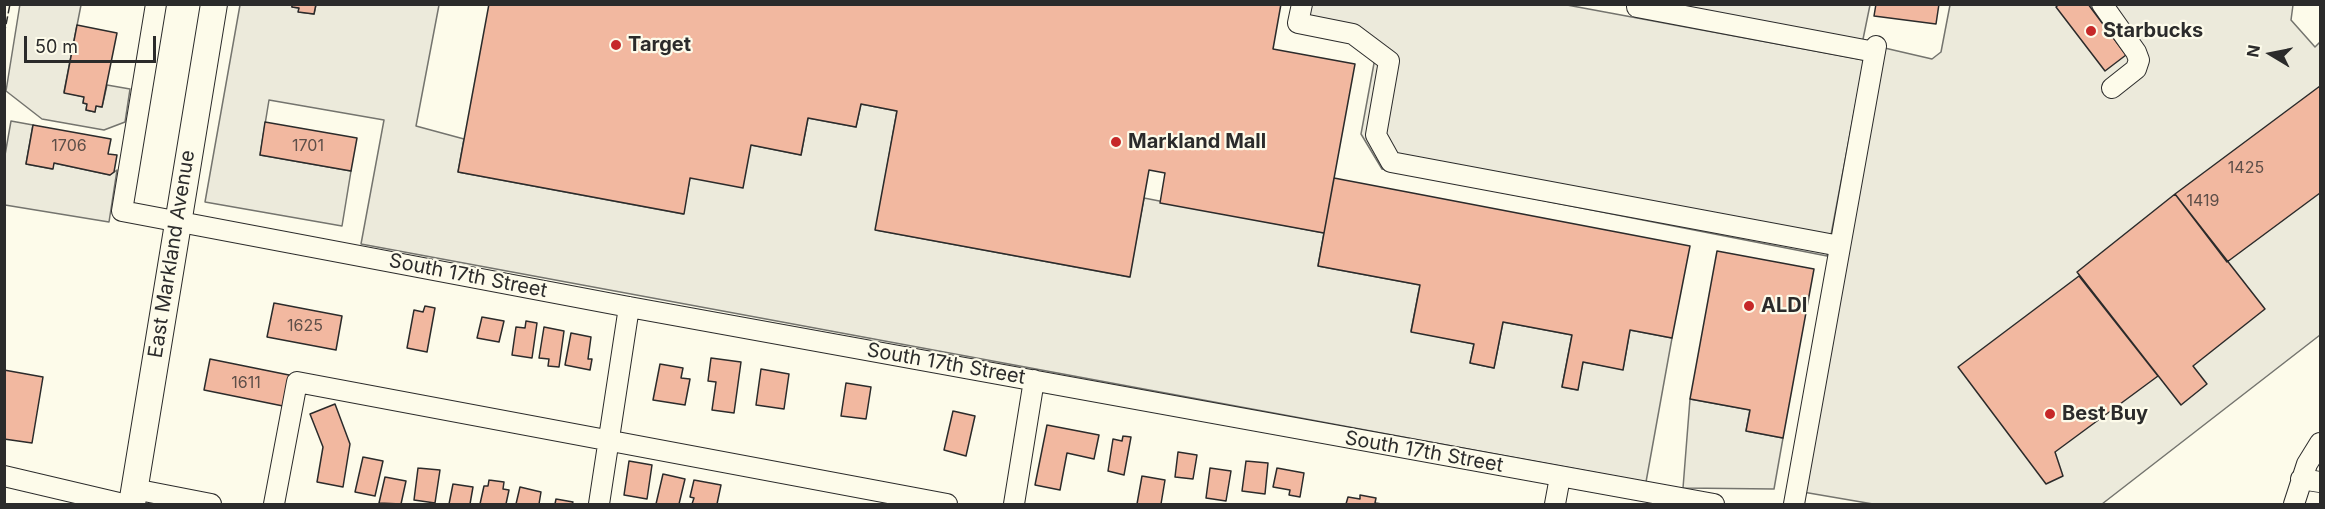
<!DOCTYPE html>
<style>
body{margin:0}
#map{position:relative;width:2325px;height:509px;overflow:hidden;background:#fdfbea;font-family:Inter,sans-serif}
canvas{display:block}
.frame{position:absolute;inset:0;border:6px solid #2b2b2b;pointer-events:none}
.north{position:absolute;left:2241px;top:24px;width:60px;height:60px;-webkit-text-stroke:4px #fdfbea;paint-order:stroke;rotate:280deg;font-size:16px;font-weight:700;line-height:24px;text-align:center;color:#2b2b2b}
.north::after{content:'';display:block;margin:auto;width:21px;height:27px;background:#2b2b2b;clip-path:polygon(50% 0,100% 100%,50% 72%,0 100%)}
.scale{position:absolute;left:24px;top:36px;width:132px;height:27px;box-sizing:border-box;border:3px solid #2b2b2b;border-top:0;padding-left:8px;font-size:18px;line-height:21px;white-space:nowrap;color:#2b2b2b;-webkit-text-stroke:4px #fdfbea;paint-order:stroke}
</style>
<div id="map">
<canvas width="2325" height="509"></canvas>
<div class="frame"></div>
<div class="north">N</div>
<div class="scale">50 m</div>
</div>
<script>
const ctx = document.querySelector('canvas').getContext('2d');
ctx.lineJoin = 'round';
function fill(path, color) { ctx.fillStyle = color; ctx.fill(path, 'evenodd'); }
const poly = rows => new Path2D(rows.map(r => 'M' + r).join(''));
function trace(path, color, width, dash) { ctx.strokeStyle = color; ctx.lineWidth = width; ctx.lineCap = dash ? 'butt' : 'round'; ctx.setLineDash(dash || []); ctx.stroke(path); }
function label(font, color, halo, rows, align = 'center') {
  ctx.font = font + ' Inter,sans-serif'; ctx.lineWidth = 4.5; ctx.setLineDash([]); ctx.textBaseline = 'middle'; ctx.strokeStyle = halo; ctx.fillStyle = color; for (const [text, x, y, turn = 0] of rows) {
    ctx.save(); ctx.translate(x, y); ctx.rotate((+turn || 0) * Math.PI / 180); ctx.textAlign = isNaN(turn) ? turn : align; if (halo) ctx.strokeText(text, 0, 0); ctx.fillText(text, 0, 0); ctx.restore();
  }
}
const parking = poly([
 [20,4,81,5,64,92,84,97,83,103,87,104,86,110,95,112,96,106,102,107,107,85,130,89,125,122,104,130,42,119,6,91,20,4],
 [1675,4,1870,5,1861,49,1675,4],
 [240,5,292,5,292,7,299,8,299,12,314,14,316,5,439,5,416,126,464,139,458,172,683,214,690,178,751,145,801,155,808,118,856,127,861,104,897,111,876,230,1129,277,1144,198,1324,233,1318,266,1420,285,1411,331,1474,344,1470,363,1494,368,1503,322,1572,335,1562,387,1577,390,1583,362,1623,369,1630,330,1672,338,1646,482,361,244,384,120,269,100,260,155,351,171,342,226,205,202,240,5],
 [1302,5,1567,5,1864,60,1827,256,1382,169,1361,134,1377,47,1298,23,1302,5],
 [1950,5,2293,5,2291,20,2315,47,2320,42,2320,335,2102,504,1873,504,1797,491,1876,46,1932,59,1941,52,1950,5],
 [11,121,33,125,26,164,52,169,54,163,110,175,117,170,109,222,5,205,5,155,11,121],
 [1690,399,1750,410,1746,431,1783,438,1774,489,1683,488,1690,399]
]);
const building = poly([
 [292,4,316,4,314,14,298,12,299,8,292,7,292,4],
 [489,4,1281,4,1273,49,1355,64,1324,233,1160,203,1165,173,1149,170,1130,277,875,230,897,111,861,104,856,127,808,118,801,155,751,145,743,188,690,178,684,214,458,172,489,4],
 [1876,4,1939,4,1936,24,1874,16,1876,4],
 [2059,4,2088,4,2126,55,2105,71,2056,7,2059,4],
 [77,25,117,33,102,107,96,106,95,112,86,110,87,104,83,103,84,97,64,93,77,25],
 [2320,86,2320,193,2227,262,2175,194,2320,86],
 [265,122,357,138,351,171,260,155,265,122],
 [33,125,111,139,108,154,117,155,114,172,110,175,54,163,53,169,26,164,33,125],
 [1334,178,1690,246,1672,338,1630,330,1623,370,1583,362,1578,390,1562,387,1572,335,1503,322,1494,368,1470,363,1474,344,1411,332,1420,285,1318,266,1334,178],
 [2175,194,2265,309,2193,366,2207,384,2181,405,2077,272,2175,194],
 [1717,251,1814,269,1783,438,1746,431,1750,410,1690,399,1717,251],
 [2079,276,2158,376,2055,452,2063,476,2046,484,1958,367,2079,276],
 [274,303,342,316,336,350,267,337,274,303],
 [425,306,435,308,427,352,407,348,414,310,423,312,425,306],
 [482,317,504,321,499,342,477,338,482,317],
 [526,321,537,323,532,358,512,355,516,327,525,328,526,321],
 [544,327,564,331,559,367,548,366,549,359,539,358,544,327],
 [571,333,591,337,588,359,592,359,590,370,565,365,571,333],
 [711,358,741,362,734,413,712,410,716,382,708,381,711,358],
 [210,359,289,375,283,406,204,390,210,359],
 [660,364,683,368,681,378,690,379,685,405,653,400,660,364],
 [761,369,789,374,784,409,756,405,761,369],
 [4,370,43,377,32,443,4,439,4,370],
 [846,383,871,387,866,419,841,416,846,383],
 [335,404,350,444,343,487,317,482,323,447,310,414,335,404],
 [953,411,975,416,966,456,944,450,953,411],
 [1047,425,1099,435,1094,459,1067,453,1060,490,1035,485,1047,425],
 [1123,436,1131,437,1124,475,1108,471,1113,439,1122,441,1123,436],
 [1178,452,1197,455,1193,479,1175,477,1178,452],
 [363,457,383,461,375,496,355,492,363,457],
 [629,461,652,465,647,499,624,495,629,461],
 [1246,461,1268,463,1265,494,1242,491,1246,461],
 [418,468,440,470,435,503,414,500,418,468],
 [1210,468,1231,471,1226,501,1206,498,1210,468],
 [1277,468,1304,473,1300,497,1289,495,1290,490,1273,487,1277,468],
 [663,474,685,479,679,504,656,504,663,474],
 [1142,476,1165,480,1161,504,1137,504,1142,476],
 [385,477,406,481,401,504,379,503,385,477],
 [489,480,504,482,503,489,509,490,506,504,480,504,484,486,488,486,489,480],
 [694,480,721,485,717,504,692,504,694,498,690,497,694,480],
 [453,484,473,487,470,504,449,504,453,484],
 [520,487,541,492,539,504,516,504,520,487],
 [1360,495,1376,498,1375,503,1382,504,1346,504,1348,497,1360,499,1360,495],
 [556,499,573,502,572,504,555,504,556,499]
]);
const minor = poly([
 [156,4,122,211,629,307,1714,504],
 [1302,4,1298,23,1353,34,1389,61,1376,135,1391,162,1840,246],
 [1637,4,1637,7,1875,52],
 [2102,4,2136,52,2139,60,2136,69,2112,88],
 [4,476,123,504],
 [2301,479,2320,482],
 [134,489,211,504],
 [274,504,297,382,947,504],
 [599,504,629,307],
 [1014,504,1034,380],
 [1555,504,1560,477],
 [1794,504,1876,46],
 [2294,504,2307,464,2320,443]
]);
const major = poly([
 [132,504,214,4]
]);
const fence = poly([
 [4,35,10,4]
]);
const markers = [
 [2091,31,6,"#c62828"],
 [616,45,6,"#c62828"],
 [1116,142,6,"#c62828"],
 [1749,306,6,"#c62828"],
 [2050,414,6,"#c62828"]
];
const numberNames = [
 ["1706",69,146],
 ["1701",308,146],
 ["1425",2246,168],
 ["1419",2203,201],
 ["1625",305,326],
 ["1611",246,383]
];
const poiNames = [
 ["Starbucks",2103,31],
 ["Target",628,45],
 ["Markland Mall",1128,142],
 ["ALDI",1761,306],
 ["Best Buy",2062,414]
];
const streetNames = [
 ["East Markland Avenue",172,254,-81],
 ["South 17th Street",468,276,11],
 ["South 17th Street",946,364,10],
 ["South 17th Street",1424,452,10]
];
fill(parking, '#eceadb');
trace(parking, '#74746e', 1.5);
fill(building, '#f2b8a0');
trace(building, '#2b2b2b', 1.5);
trace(minor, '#2b2b2b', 22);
trace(major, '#2b2b2b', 28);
trace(minor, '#fdfbea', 20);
trace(major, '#fdfbea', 26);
trace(fence, '#2b2b2b', 1.5, [8, 3]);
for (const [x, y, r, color] of markers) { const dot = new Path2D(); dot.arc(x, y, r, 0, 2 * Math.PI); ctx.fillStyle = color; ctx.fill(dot); trace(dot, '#fdfbea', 2); }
label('16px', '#5d4e48', null, numberNames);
label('bold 20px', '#2b2b2b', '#fdfbea', poiNames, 'left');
label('20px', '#2b2b2b', '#fdfbea', streetNames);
</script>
